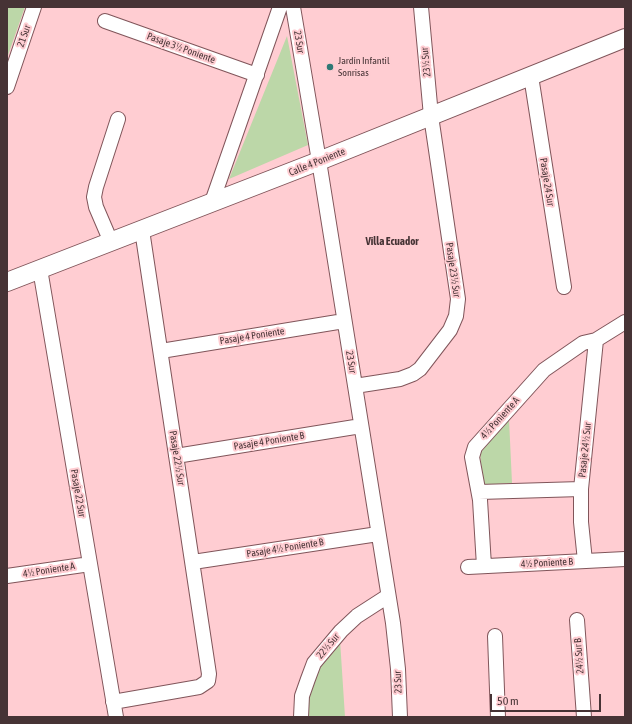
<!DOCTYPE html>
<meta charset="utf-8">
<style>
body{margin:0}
#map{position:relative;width:632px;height:724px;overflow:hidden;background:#ffcdd2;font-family:"Asap Condensed",sans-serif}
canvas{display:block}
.frame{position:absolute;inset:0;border:8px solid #463335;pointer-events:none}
.scale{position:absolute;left:490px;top:694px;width:111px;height:18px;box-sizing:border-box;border:2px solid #463335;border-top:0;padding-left:5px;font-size:12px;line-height:14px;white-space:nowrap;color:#463335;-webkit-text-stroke:3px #ffcdd2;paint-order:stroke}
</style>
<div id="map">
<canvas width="632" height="724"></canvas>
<div class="frame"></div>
<div class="scale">50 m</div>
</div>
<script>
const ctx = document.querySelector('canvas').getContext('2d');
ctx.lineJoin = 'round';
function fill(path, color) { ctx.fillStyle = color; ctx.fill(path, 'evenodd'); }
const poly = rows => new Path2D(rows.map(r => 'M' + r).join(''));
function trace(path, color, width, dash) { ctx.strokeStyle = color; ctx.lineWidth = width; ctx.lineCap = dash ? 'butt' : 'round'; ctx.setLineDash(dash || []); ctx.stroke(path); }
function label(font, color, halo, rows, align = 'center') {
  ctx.font = font + ' "Asap Condensed",sans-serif'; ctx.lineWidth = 4; ctx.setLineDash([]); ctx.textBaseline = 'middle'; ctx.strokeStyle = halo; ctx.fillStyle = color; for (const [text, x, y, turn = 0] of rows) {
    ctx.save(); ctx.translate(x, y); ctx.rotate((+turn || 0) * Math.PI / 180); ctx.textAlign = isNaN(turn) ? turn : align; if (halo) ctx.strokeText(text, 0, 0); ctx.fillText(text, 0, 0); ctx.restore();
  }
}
const green = poly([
 [7,7,25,7,7,58],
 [287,36,308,145,229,179],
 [509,419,512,483,483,485,480,453],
 [340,640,345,717,306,717,307,696,315,664]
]);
const minor = poly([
 [293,7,319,161,393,623,398,669,400,717],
 [105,21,257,75],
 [531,76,564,287],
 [7,87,34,7],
 [212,202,280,7],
 [111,242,96,207,94,197,96,187,118,119],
 [40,269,116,717],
 [161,351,344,321],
 [355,386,400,379,413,374,420,369,450,330,456,316,458,299,431,116,421,7],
 [176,456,361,426],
 [479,492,581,489],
 [585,561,581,522,581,489,596,340],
 [193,562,378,534],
 [484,566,480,500,472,457,475,447,544,370,583,343,596,340,625,322],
 [468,567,625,559],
 [7,576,90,564],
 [577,620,584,717],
 [495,636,498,717],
 [113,702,199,687,208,681,209,674,142,230],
 [301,717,302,696,308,679,314,663,341,631,357,616,388,596]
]);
const tertiary = poly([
 [7,282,319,161,625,38]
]);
const markers = [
 [330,67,4,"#2f7875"]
];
const streetNames = [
 ["21 Sur",24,36,-71],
 ["23 Sur",299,42,80],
 ["Pasaje 3½ Poniente",181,48,20],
 ["23½ Sur",426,62,-95],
 ["Calle 4 Poniente",317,162,-22],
 ["Pasaje 24 Sur",547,182,81],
 ["Pasaje 23½ Sur",453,270,82],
 ["Pasaje 4 Poniente",252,336,-9],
 ["23 Sur",351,362,81],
 ["4½ Poniente A",500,418,-48],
 ["Pasaje 4 Poniente B",269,441,-9],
 ["Pasaje 24½ Sur",585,450,-84],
 ["Pasaje 22½ Sur",177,458,81],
 ["Pasaje 22 Sur",78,493,80],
 ["Pasaje 4½ Poniente B",285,548,-9],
 ["4½ Poniente B",547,563,-3],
 ["4½ Poniente A",49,570,-9],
 ["22½ Sur",328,646,-50],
 ["24½ Sur B",579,656,-94],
 ["23 Sur",398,682,-92]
];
const poiNames = [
 ["Jardín Infantil",338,61],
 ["Sonrisas",338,73]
];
const neighbourhoodNames = [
 ["Villa Ecuador",392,242]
];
fill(green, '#bcd7a8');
trace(minor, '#80555a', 16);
trace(tertiary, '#80555a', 20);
trace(minor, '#fff', 14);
trace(tertiary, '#fff', 18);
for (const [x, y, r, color] of markers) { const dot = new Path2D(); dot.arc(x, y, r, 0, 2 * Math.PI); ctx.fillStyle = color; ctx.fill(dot); trace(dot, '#ffcdd2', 1.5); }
label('10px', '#463335', '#ffcdd2', streetNames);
label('10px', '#463335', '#ffcdd2', poiNames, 'left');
label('bold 11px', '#463335', '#ffcdd2', neighbourhoodNames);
</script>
